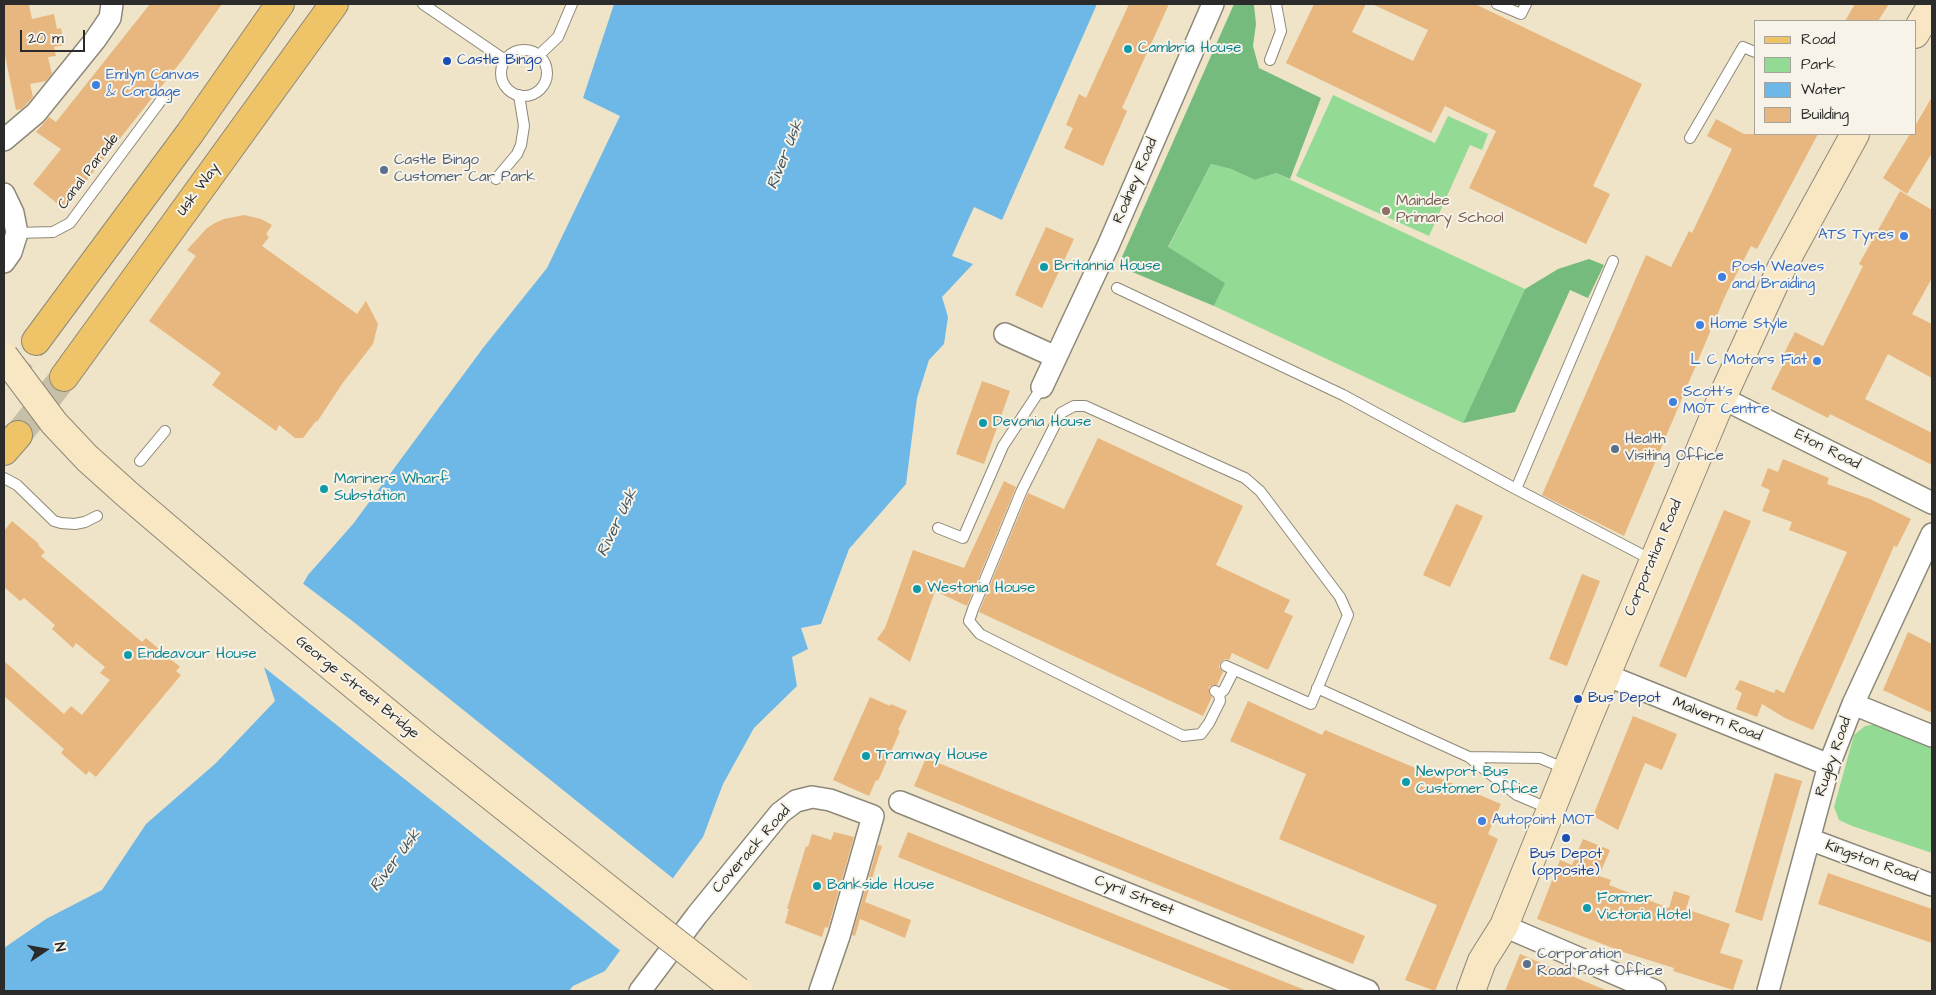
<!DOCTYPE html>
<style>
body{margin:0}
#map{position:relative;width:1936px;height:995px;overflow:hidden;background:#efe4c7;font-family:"Architects Daughter",sans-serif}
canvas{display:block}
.frame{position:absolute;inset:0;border:5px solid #2b2b2b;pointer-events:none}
.legend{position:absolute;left:1754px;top:20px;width:162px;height:115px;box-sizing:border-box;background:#f7f3e8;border:1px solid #a5a39c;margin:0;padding:6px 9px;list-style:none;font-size:15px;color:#2b2b2b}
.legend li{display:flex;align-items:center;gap:10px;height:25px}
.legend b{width:25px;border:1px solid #a5a39c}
.north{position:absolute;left:20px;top:925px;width:50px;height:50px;-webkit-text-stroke:4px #f7f3e8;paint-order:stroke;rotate:78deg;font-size:14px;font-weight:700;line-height:20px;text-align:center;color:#2b2b2b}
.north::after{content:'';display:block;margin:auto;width:18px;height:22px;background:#2b2b2b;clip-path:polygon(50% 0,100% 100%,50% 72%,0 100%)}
.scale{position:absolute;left:20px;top:30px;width:65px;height:22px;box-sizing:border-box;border:2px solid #2b2b2b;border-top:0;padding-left:6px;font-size:15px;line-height:18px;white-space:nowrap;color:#2b2b2b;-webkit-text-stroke:4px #f7f3e8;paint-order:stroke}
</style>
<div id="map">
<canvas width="1936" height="995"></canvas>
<div class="frame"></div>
<ul class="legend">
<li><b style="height:6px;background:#efc469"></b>Road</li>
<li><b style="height:14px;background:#93db95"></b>Park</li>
<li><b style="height:14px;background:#6eb8e7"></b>Water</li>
<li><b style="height:14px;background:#e7b77f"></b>Building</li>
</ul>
<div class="north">N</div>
<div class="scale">20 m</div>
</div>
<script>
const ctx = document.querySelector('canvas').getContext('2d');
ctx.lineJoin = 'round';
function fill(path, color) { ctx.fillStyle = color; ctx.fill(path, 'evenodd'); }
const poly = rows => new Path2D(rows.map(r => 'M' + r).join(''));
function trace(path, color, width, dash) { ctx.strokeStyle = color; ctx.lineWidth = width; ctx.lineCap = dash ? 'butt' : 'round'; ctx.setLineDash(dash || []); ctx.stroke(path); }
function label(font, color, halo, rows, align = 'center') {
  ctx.font = font + ' "Architects Daughter",sans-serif'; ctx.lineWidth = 4; ctx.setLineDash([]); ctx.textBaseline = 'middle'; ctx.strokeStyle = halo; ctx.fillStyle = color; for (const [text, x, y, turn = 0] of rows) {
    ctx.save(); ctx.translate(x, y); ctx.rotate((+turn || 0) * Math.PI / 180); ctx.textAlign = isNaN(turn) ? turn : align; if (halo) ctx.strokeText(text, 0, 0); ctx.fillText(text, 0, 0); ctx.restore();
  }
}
const green = poly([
 [1333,95,1435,143,1448,116,1488,134,1482,150,1470,145,1429,236,1296,176],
 [1211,164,1231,169,1255,180,1276,173,1525,289,1463,423,1214,306,1224,283,1168,248],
 [1877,724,1932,745,1932,853,1852,826,1839,820,1834,807,1854,735,1865,726]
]);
const forest = poly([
 [1234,4,1254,5,1256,24,1253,46,1259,68,1321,98,1290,179,1276,173,1255,180,1231,169,1211,164,1168,247,1225,283,1214,306,1118,266],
 [1589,259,1604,265,1588,298,1570,290,1515,412,1463,423,1525,289,1558,269]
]);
const water = poly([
 [614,4,1097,4,1002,220,974,207,952,256,973,264,942,297,948,317,944,344,929,360,917,398,906,484,849,549,821,624,801,628,808,649,792,657,797,686,754,728,723,784,703,837,605,971,573,986,569,991,4,991,4,948,46,919,102,890,146,824,216,763,275,701,261,658,308,575,353,524,483,348,547,268,620,116,583,98]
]);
const pier = poly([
 [301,582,355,623,675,880,622,952,260,664,259,657]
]);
const building = poly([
 [4,4,29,4,32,19,54,14,57,29,61,28,64,45,54,47,56,56,48,57,52,74,46,81,30,84,33,97,22,109,16,110,4,50],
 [150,4,222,4,183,59,64,209,33,184,61,149,36,132,49,117,56,122],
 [1129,4,1169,4,1122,108,1127,111,1103,166,1064,148,1073,128,1066,125,1079,94,1086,98],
 [1314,4,1366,4,1352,32,1413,61,1428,30,1372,4,1475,4,1642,84,1593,186,1610,194,1586,244,1469,188,1496,131,1445,106,1431,133,1286,63],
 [1855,4,1889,4,1878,21,1845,21],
 [1932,97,1932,153,1907,194,1883,178,1910,134,1915,134,1915,126],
 [1716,119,1744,134,1818,134,1757,249,1751,246,1726,294,1624,536,1542,495,1646,255,1671,267,1689,231,1692,233,1732,149,1707,136],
 [1900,191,1932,210,1932,278,1912,314,1932,324,1932,378,1888,354,1865,399,1932,433,1932,465,1830,414,1828,418,1771,389,1783,365,1779,363,1795,332,1823,346,1863,266,1859,264],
 [244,215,261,219,272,225,266,234,269,237,262,246,357,314,366,301,378,324,373,344,342,384,317,422,316,421,303,438,295,438,279,425,276,431,212,385,221,373,149,321,196,256,187,250,207,228,215,223,224,219],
 [1046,227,1074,239,1042,308,1015,295],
 [982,381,1010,391,984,464,956,454],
 [1098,438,1243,506,1216,565,1290,600,1284,612,1293,616,1268,670,1232,653,1229,660,1225,659,1220,663,1219,667,1223,672,1217,685,1213,685,1209,687,1209,693,1212,697,1203,716,979,612,1028,493,1064,509],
 [1783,459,1829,478,1827,484,1870,499,1911,519,1897,547,1894,546,1813,730,1785,718,1762,704,1757,717,1736,709,1742,693,1735,689,1740,680,1774,693,1776,689,1784,693,1847,552,1789,530,1792,522,1762,511,1770,490,1761,486,1768,468,1778,472],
 [1004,481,1016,487,967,606,935,591,910,662,877,639,885,628,913,550,964,568],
 [1456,504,1483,516,1450,587,1423,575],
 [1724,510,1751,521,1686,678,1659,666],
 [12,521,39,544,38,545,45,552,41,556,142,642,146,638,180,667,176,671,181,675,96,777,89,771,86,775,61,753,64,749,4,696,4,661,64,714,71,706,82,715,110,680,100,673,105,667,76,643,73,648,52,629,55,625,24,598,20,601,4,587,4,531],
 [1582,574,1600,581,1567,666,1549,659],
 [1908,632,1932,644,1932,713,1883,690],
 [870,697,890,706,891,704,907,711,898,730,900,731,878,781,876,780,869,796,833,780],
 [1248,701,1322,735,1325,730,1501,804,1488,834,1498,839,1435,991,1405,980,1437,905,1279,839,1306,774,1230,741],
 [1633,716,1677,734,1662,770,1645,763,1618,830,1593,816],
 [926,758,1365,936,1353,964,914,786],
 [1775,773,1802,781,1762,921,1735,912],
 [834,832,854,837,828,928,825,927,822,937,785,923,789,909,787,909,806,846,808,847,812,834,831,840],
 [908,832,1305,990,1305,991,1234,991,930,870,898,857],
 [1583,839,1610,850,1599,876,1611,880,1609,885,1669,908,1674,891,1690,896,1686,909,1730,924,1720,953,1743,960,1733,990,1673,971,1674,968,1626,953,1537,919,1560,860,1572,865],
 [878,845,882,846,865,902,911,920,905,938,860,919,855,936,852,935],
 [1828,873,1932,909,1932,943,1818,904],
 [1520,954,1562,972,1608,991,1505,991]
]);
const primaryTunnel = poly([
 [4,379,36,341],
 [18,435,64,377]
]);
const lane = poly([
 [423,4,505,60],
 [1497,4,1521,14,1526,4],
 '501 73a23 23 0 1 1 46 0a23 23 0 1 1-46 0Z',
 [539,55,558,37,572,4],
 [1270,60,1281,31,1276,4],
 [1690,138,1743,47,1755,52],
 [496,179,517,154,521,145,524,126,519,95],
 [17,233,53,232,70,223,165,95],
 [1117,288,1343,395,1516,489,1613,261],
 [140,461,165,431],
 [4,478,17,485,54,521,61,523,75,524,85,522,97,516],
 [1516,489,1652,560],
 [938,528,963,538,1003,446,1042,387],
 [1317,688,1469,757,1517,795,1550,809],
 [1215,691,1219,694,1220,701,1209,723,1201,734,1183,736,980,634,969,621,973,609,1022,490,1061,413,1074,406,1085,406,1245,478,1260,491,1340,597,1348,615,1311,704,1226,666],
 [1219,694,1224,690,1234,670],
 [1469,757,1540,758,1566,769]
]);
const street = poly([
 [4,140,36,113,95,40,110,18,112,4],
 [4,194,13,213,17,233,11,252,4,262],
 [1005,334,1056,357],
 [1042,387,1108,246,1213,4],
 [1722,398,1932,503],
 [1606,675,1829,765],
 [1853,704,1932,736],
 [900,802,1368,991],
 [1809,839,1932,885],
 [1504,926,1655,991],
 [640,991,697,915,780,813,796,801,812,797,830,800,873,816,839,936,820,991],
 [1768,991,1829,765,1853,704,1932,534]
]);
const secondary = poly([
 [1915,34,1932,5],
 [276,621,423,742,656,927],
 [1471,991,1482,961,1504,926,1588,718,1722,398,1781,269,1855,134]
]);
const primary = poly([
 [36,341,190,133,280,4],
 [64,377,334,4],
 [4,451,18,435]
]);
const secondaryBridge = poly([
 [4,356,54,423,87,458,127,494,276,621],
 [656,927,738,991]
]);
const markers = [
 [1128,49,5,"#0f9aa8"],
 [447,61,5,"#1a4fb4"],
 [96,85,5,"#3f7fe0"],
 [384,170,5,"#5c6f8a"],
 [1386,211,5,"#8d6e63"],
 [1904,236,5,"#3f7fe0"],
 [1044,267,5,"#0f9aa8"],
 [1722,277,5,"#3f7fe0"],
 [1700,325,5,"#3f7fe0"],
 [1817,361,5,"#3f7fe0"],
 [1673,402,5,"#3f7fe0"],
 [983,423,5,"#0f9aa8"],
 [1615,449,5,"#5c6f8a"],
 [324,489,5,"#0f9aa8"],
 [917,589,5,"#0f9aa8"],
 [128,655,5,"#0f9aa8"],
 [1578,699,5,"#1a4fb4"],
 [866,756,5,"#0f9aa8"],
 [1406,782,5,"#0f9aa8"],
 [1482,821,5,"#3f7fe0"],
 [1566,838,5,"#1a4fb4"],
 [817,886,5,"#0f9aa8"],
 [1587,908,5,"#0f9aa8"],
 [1527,964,5,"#5c6f8a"]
];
const cultureNames = [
 ["Cambria House",1138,49],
 ["Britannia House",1054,267],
 ["Devonia House",993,423],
 ["Mariners Wharf",334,480],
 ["Substation",334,497],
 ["Westonia House",927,589],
 ["Endeavour House",138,655],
 ["Tramway House",876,756],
 ["Newport Bus",1416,773],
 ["Customer Office",1416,790],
 ["Bankside House",827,886],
 ["Former",1597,899],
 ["Victoria Hotel",1597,916]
];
const transitNames = [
 ["Castle Bingo",457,61],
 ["Bus Depot",1588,699],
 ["Bus Depot",1566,855,"center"],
 ["(opposite)",1566,872,"center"]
];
const shopNames = [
 ["Emlyn Canvas",106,76],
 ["& Cordage",106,93],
 ["ATS Tyres",1894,236,"right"],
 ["Posh Weaves",1732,268],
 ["and Braiding",1732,285],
 ["Home Style",1710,325],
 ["L C Motors Fiat",1807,361,"right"],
 ["Scott's",1683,393],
 ["MOT Centre",1683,410],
 ["Autopoint MOT",1492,821]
];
const serviceNames = [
 ["Castle Bingo",394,161],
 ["Customer Car Park",394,178],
 ["Health",1625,440],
 ["Visiting Office",1625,457],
 ["Corporation",1537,955],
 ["Road Post Office",1537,972]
];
const streetNames = [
 ["Canal Parade",89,172,-53],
 ["Rodney Road",1136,181,-67],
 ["Usk Way",199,190,-54],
 ["Eton Road",1827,450,27],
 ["Corporation Road",1654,558,-67],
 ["George Street Bridge",357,688,39],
 ["Malvern Road",1717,720,22],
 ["Rugby Road",1834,757,-71],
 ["Coverack Road",752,850,-49],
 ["Kingston Road",1871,862,20],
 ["Cyril Street",1134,896,22]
];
const educationNames = [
 ["Maindee",1396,202],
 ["Primary School",1396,219]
];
const waterNames = [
 ["River Usk",786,155,-68],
 ["River Usk",618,523,-64],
 ["River Usk",396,861,-53]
];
fill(green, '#93db95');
fill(forest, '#76bb7e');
fill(water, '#6eb8e7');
fill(pier, '#efe4c7');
fill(building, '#e7b77f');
trace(primaryTunnel, '#c8bfa8', 28, [28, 14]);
trace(lane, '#8d8879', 12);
trace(street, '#8d8879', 24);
trace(secondary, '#8d8879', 30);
trace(primary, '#8d8879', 30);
trace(lane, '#fff', 10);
trace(street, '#fff', 21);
trace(secondary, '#f9e7c3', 28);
trace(primary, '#efc469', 28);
trace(secondaryBridge, '#8d8879', 30, []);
trace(secondaryBridge, '#f9e7c3', 28);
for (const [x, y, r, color] of markers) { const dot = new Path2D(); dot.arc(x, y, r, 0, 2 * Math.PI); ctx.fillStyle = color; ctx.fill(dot); trace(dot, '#f7f3e8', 2); }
label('15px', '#0d838f', '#f7f3e8', cultureNames, 'left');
label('15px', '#164399', '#f7f3e8', transitNames, 'left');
label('15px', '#366cbe', '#f7f3e8', shopNames, 'left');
label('15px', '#4e5e75', '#f7f3e8', serviceNames, 'left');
label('15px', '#2b2b2b', '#f7f3e8', streetNames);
label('15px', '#785e54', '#f7f3e8', educationNames, 'left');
label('italic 16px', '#3f5563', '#f7f3e8', waterNames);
</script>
